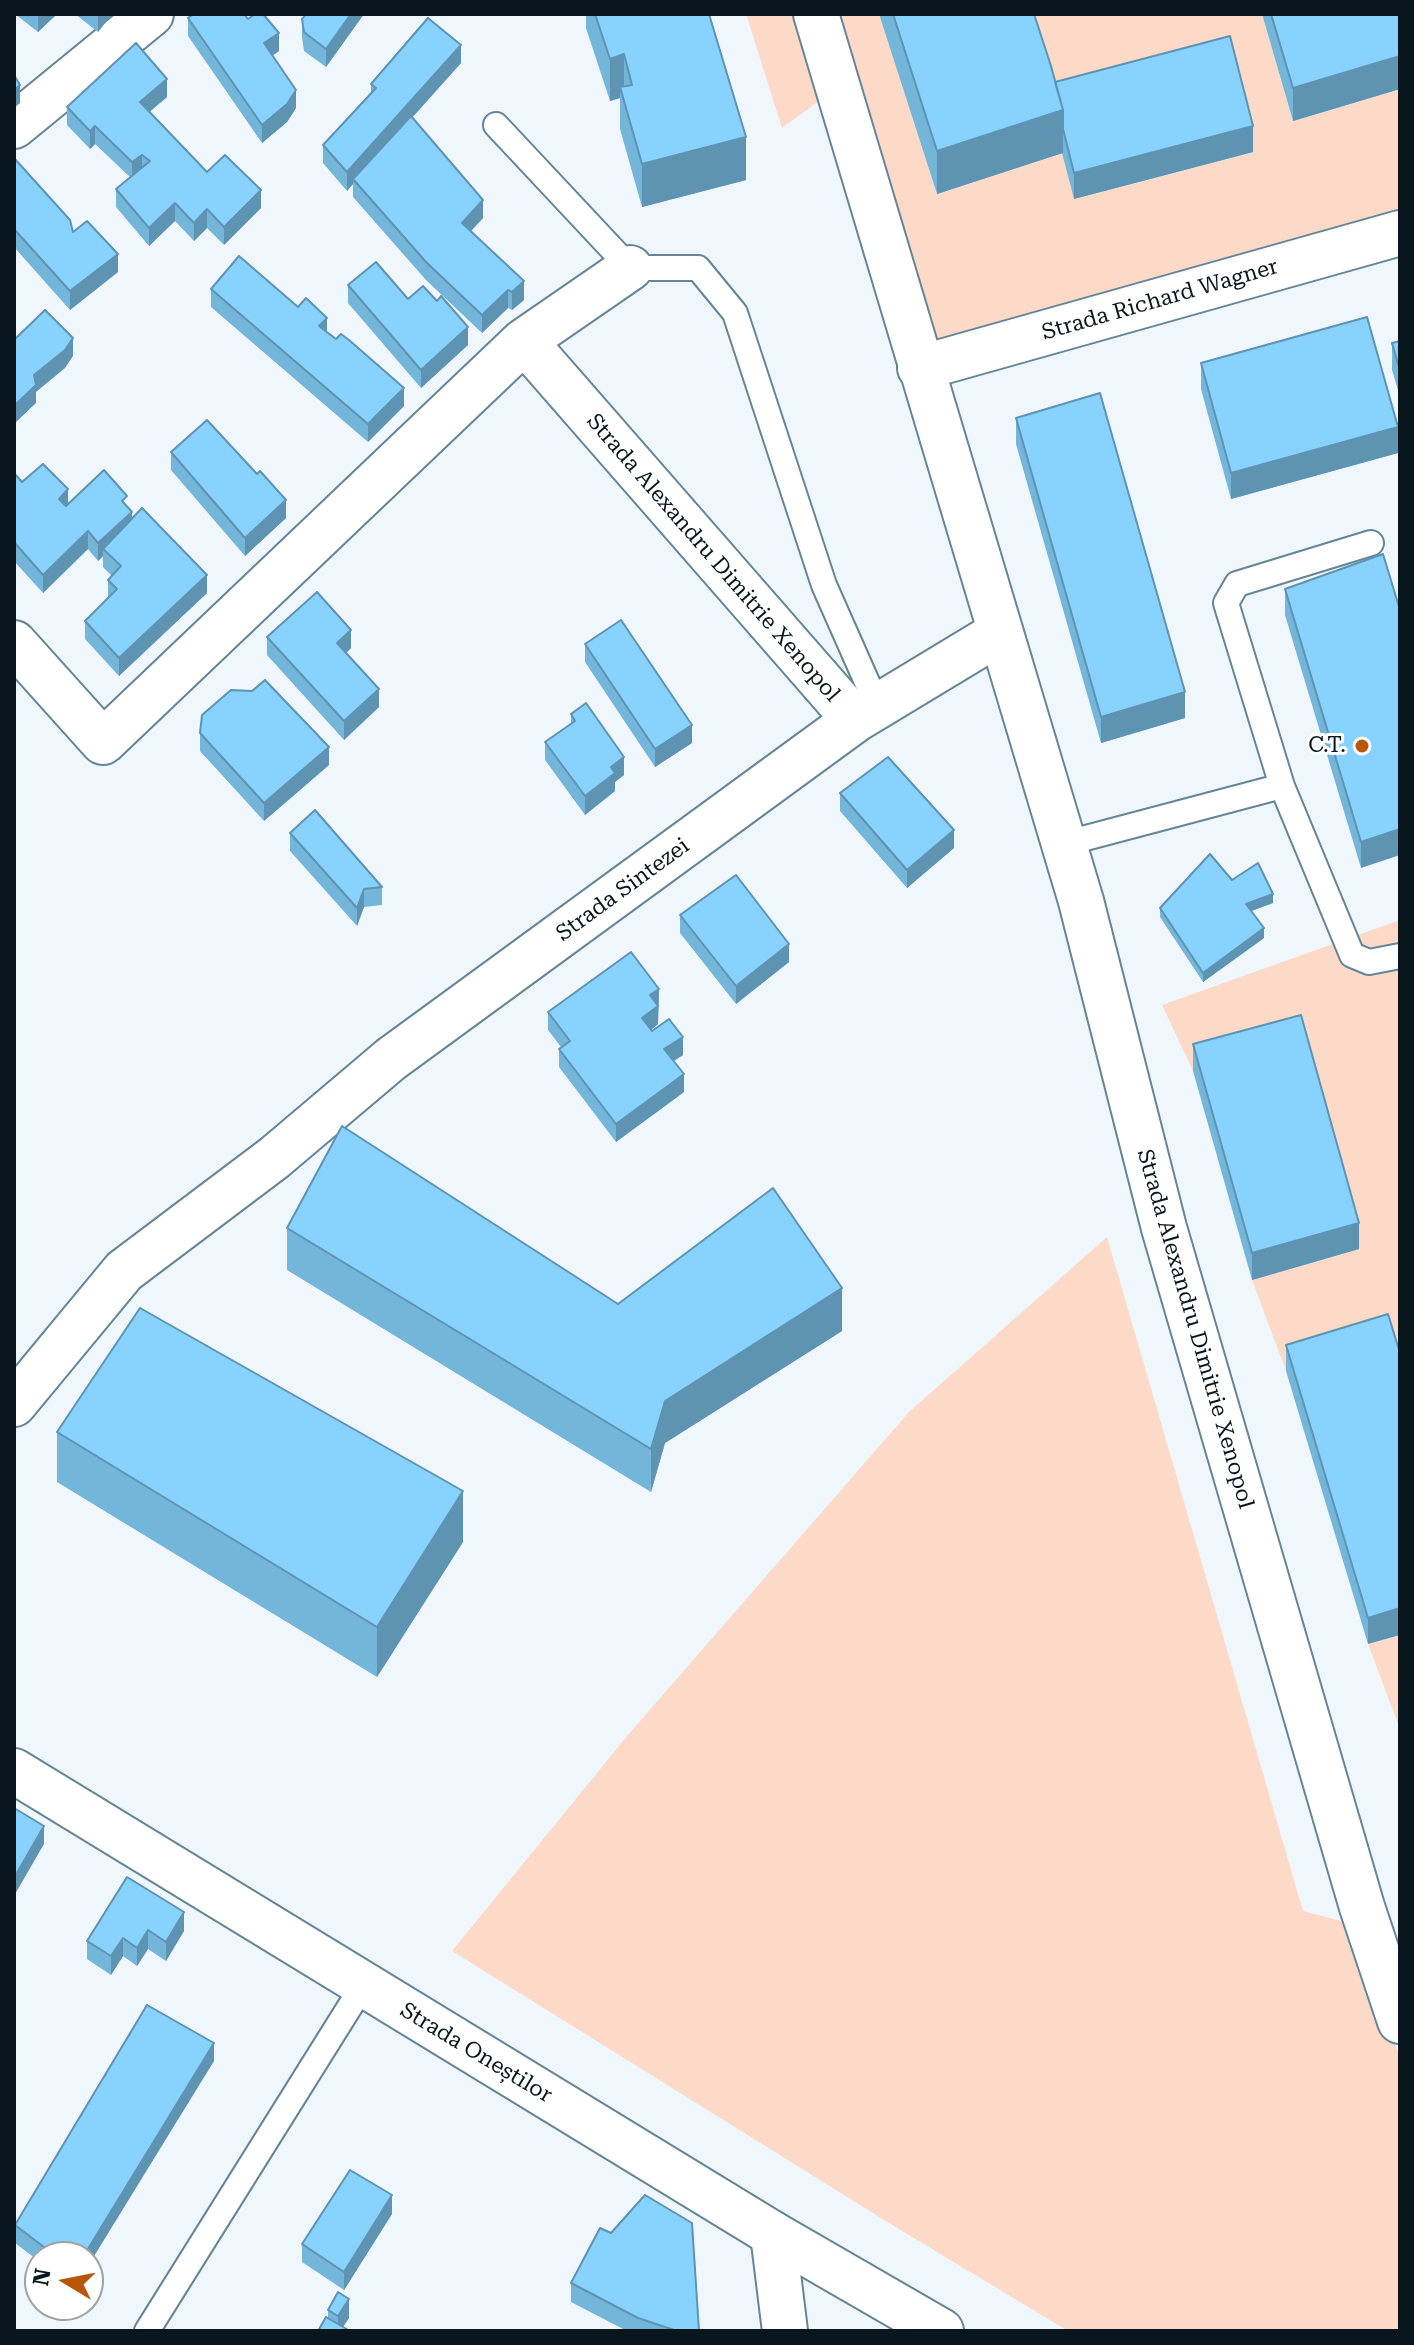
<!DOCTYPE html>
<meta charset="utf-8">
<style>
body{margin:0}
#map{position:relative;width:1414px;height:2345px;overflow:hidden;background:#f0f7fc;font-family:"Roboto Serif",serif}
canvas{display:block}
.frame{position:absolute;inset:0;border:16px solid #09161d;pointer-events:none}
.north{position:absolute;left:24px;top:2241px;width:80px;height:80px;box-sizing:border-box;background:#fff;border:2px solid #9da2a5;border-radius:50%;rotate:280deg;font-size:22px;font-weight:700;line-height:32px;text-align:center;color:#09161d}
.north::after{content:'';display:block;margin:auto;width:28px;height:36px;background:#b6570c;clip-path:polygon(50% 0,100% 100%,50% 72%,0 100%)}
</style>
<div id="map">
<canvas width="1414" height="2345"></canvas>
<div class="frame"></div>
<div class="north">N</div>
</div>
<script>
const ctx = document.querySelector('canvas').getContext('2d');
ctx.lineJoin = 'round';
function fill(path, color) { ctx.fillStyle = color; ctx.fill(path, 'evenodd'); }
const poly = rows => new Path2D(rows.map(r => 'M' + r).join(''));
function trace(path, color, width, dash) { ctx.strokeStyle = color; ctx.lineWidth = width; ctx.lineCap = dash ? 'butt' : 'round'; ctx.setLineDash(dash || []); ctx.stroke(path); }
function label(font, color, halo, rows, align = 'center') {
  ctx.font = font + ' "Roboto Serif",serif'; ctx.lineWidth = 6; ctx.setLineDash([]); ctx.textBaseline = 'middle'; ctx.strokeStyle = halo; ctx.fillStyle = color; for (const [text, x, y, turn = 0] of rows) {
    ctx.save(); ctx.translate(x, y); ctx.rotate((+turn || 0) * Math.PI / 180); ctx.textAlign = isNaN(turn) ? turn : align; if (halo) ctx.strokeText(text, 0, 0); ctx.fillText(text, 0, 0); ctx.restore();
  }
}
const green = poly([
 [746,14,796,14,819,101,782,128],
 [816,14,879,14,937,194,1063,153,1075,199,1253,152,1230,63,1051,109,1019,14,1262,14,1293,121,1400,89,1400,233,920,368],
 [1400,920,1400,1379,1388,1340,1286,1371,1252,1280,1359,1249,1300,1041,1193,1071,1162,1005],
 [1107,1237,1303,1911,1353,1924,1400,2058,1400,2331,1068,2331,884,2220,452,1951,627,1736,909,1412],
 [1400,1635,1400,1729,1368,1644]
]);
const service = poly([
 [496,125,630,268,698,268,735,313,824,585,878,707],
 [1371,543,1237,584,1226,603,1282,786,1352,955,1369,962,1400,956],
 [1063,844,1282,786],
 [147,2331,364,1984]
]);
const minor = poly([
 [816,14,1081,901,1164,1228,1362,1907,1400,2021],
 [14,126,151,14],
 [524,341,855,720,999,633],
 [920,368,1400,233],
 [14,643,103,742,524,341,630,268],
 [14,1404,124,1271,274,1158,391,1059,855,720],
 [773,2234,785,2331]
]);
const tertiary = poly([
 [14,1771,773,2234,941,2331]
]);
const wall = poly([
 [15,14,57,14,38,32],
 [75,14,112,14,98,32],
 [306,14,364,14,326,67,304,51,302,37,302,19],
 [586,14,711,14,710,15,746,180,642,207,620,129,620,98,610,101,586,28],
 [879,14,1034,14,1055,82,1253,152,1074,199,1062,153,937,194],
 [1262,14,1400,14,1400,89,1293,121],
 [188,18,248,19,279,51,272,56,296,108,287,122,262,143,188,36],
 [461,63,412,118,483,218,471,231,524,300,512,310,508,308,482,333,426,280,353,197,353,184,347,191,323,163,323,145,371,93,371,84],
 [167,97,149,112,207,172,261,208,224,245,207,228,194,241,175,221,149,246,116,207,116,189,130,177,95,144,90,149,67,125,67,107],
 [14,158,73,232,118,272,70,310,14,247],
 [348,285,408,299,468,345,421,388,348,303],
 [211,289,327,332,404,406,368,442,211,307],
 [1400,341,1400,397,1392,370,1392,343],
 [1201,363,1398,453,1231,499,1201,389],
 [1016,418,1185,718,1101,743,1016,444],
 [171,452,286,518,245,556,171,470],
 [14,473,22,482,68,504,127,507,132,519,207,593,119,676,85,639,85,621,108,598,108,580,112,576,103,567,103,556,98,561,88,549,43,593,14,561],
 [1383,554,1361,868,1285,615,1285,589],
 [267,637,351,648,345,653,379,707,344,740,267,655],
 [585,644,692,743,655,767,585,662],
 [571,714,624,775,615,782,615,791,585,815,545,760,545,742,571,724],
 [200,733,329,765,264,821,200,751],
 [840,793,954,848,907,888,840,811],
 [290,833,382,887,382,905,364,907,357,926,290,851],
 [1232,880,1273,903,1251,911,1264,938,1203,982,1160,917,1160,908],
 [680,915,789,962,736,1004,680,933],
 [659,989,658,1024,651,1030,683,1055,674,1061,684,1092,616,1142,559,1067,559,1049,561,1047,548,1030,548,1012],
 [1193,1044,1359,1249,1252,1280,1193,1071],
 [287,1228,618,1304,842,1331,665,1443,651,1492,287,1270],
 [1388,1314,1368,1644,1286,1371,1286,1345],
 [57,1432,463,1542,377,1677,57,1482],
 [127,1877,184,1931,166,1961,148,1949,137,1966,123,1956,111,1975,87,1959,87,1941],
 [214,2061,88,2257,40,2257,40,2262,15,2243,15,2225],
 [392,2214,344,2290,302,2262,302,2244],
 [571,2283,699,2331,627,2331,571,2302],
 [328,2310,349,2318,343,2327,328,2318]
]);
const shadedWall = poly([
 [38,14,57,14,38,32],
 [98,14,112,14,98,32],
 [351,14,364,14,326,67,326,49],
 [279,33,279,51,264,61,264,43],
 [461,45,461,63,355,181,353,179,353,184,347,191,347,172],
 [624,54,624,97,620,87,620,98,610,101,610,59],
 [1400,56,1400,89,1293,121,1293,88],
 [167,79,167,97,140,120,140,102],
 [20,85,20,103,14,108,14,90],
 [296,90,296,108,287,122,262,143,262,125],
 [1063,110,1063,153,937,194,937,151],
 [95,126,95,144,90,149,90,131],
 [1253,126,1253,152,1074,199,1074,173],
 [746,137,746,180,642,207,642,164],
 [142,155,142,173,132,180,132,162],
 [261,190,261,208,224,245,224,227],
 [483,200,483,218,462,241,462,223],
 [175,203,175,221,149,246,149,228],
 [207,209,207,228,194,241,194,223],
 [118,254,118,272,70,310,70,291],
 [524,281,524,300,512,310,512,292],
 [508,290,508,308,482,333,482,315],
 [327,318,327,336,319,326],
 [468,327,468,345,421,388,421,370],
 [73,338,73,356,65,368,36,392,36,403,14,424,14,406,34,375],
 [404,388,404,406,368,442,368,424],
 [1398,427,1398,453,1231,499,1231,473],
 [68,489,68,507,59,499],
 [286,500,286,518,245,556,245,538],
 [132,512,132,530,103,549,103,556,98,561,98,543],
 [88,531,88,549,43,593,43,575],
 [207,575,207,593,119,676,119,658],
 [351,630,351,648,337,662,337,643],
 [379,689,379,707,344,740,344,721],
 [1185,692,1185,718,1101,743,1101,717],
 [692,725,692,743,655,767,655,749],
 [329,747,329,765,264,821,264,803],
 [624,757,624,775,615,782,615,791,585,815,585,796,611,767],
 [1400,829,1400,855,1361,868,1361,842],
 [954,830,954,848,907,888,907,870],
 [364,889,364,907,357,926,357,908],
 [1273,894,1273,903,1246,913,1246,904],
 [1264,928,1264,938,1203,982,1203,973],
 [789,944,789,962,736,1004,736,986],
 [659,989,658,1024,642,1037,642,1018,650,995],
 [683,1037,683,1055,664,1067,664,1049],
 [684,1074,684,1092,616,1142,616,1124],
 [1359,1223,1359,1249,1252,1280,1252,1253],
 [842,1288,842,1331,665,1443,651,1492,651,1449,665,1401],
 [463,1491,463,1542,377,1677,377,1627],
 [1400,1608,1400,1635,1368,1644,1368,1618],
 [44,1826,44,1844,14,1896,14,1878],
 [184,1912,184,1931,166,1961,166,1942],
 [148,1930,148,1949,137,1966,137,1948],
 [123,1938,123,1956,111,1975,111,1956],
 [214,2043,214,2061,88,2266,88,2257,83,2257],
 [392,2195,392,2214,344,2290,344,2272],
 [349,2299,349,2318,340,2331,338,2331,338,2316]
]);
const building = poly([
 [194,14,244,14,248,19,255,14,263,14,279,33,264,43,296,90,287,104,262,125,188,18,194,14],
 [306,14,351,14,326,49,304,32,302,19,306,14],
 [595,14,709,14,746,137,642,164,620,87,632,85,624,54,610,59,595,14],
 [893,14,1034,14,1051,66,1063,110,937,151,893,14],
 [1271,14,1400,14,1400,56,1293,88,1271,14],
 [428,18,461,45,347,172,323,145,376,88,371,84,428,18],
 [1230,36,1253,126,1074,173,1063,129,1063,110,1055,82,1230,36],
 [136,43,167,79,140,102,207,172,225,155,261,190,224,227,207,209,194,223,175,203,149,228,116,189,150,161,142,155,132,162,95,126,90,131,67,107,136,43],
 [14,75,20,85,14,90,14,75],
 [411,116,483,200,462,223,524,281,512,292,508,290,482,315,426,262,353,179,411,116],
 [14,158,70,220,73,232,87,221,118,254,70,291,14,229,14,158],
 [239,256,298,307,306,298,327,318,319,326,336,339,341,334,349,340,404,388,368,424,211,289,239,256],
 [376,262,408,299,423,286,437,301,441,296,468,327,421,370,348,285,376,262],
 [45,310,73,338,65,350,34,375,36,385,14,406,14,340,45,310],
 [1367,317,1398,427,1231,473,1201,363,1367,317],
 [1400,341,1400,371,1392,343,1400,341],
 [1100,393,1185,692,1101,717,1016,418,1100,393],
 [207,420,257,474,260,471,286,500,245,538,171,452,207,420],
 [43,464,68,489,59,499,66,506,104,470,127,496,122,501,132,512,98,543,88,531,43,575,14,542,14,473,22,482,43,464],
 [142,508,207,575,119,658,85,621,117,589,108,580,121,566,103,549,142,508],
 [1383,554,1400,610,1400,829,1361,842,1285,589,1383,554],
 [317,592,351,630,337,643,379,689,344,721,267,637,317,592],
 [621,620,692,725,655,749,585,644,621,620],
 [265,680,329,747,264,803,200,733,202,715,231,690,252,691,265,680],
 [586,703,624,757,611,767,615,773,585,796,545,742,575,721,571,714,586,703],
 [888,757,954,830,907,870,840,793,888,757],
 [315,810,382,887,364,889,357,908,290,833,315,810],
 [1210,854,1232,880,1258,863,1273,894,1246,904,1264,928,1203,973,1160,908,1210,854],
 [736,875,789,944,736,986,680,915,736,875],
 [631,952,659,989,650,995,658,1006,642,1018,652,1031,669,1019,683,1037,664,1049,684,1074,616,1124,559,1049,570,1041,548,1012,631,952],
 [1301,1015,1359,1223,1252,1253,1193,1044,1301,1015],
 [342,1126,618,1304,773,1188,842,1288,665,1401,651,1449,287,1228,342,1126],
 [140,1308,463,1491,377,1627,57,1432,140,1308],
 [1388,1314,1400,1353,1400,1608,1368,1618,1286,1345,1388,1314],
 [14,1808,44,1826,14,1878,14,1808],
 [127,1877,184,1912,166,1942,148,1930,137,1948,123,1938,111,1956,87,1941,127,1877],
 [147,2005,214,2043,83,2257,57,2257,15,2225,147,2005],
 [350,2170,392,2195,344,2272,302,2244,350,2170],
 [645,2195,692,2223,699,2331,677,2331,638,2318,571,2283,600,2228,611,2233,645,2195],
 [338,2292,349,2299,338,2316,328,2310,338,2292],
 [326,2317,350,2331,318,2331,326,2317]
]);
const markers = [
 [1362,746,8,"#b6570c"]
];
const streetNames = [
 ["Strada Richard Wagner",1160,300,-16],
 ["Strada Alexandru Dimitrie Xenopol",713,558,49],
 ["Strada Sintezei",623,890,-36],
 ["Strada Alexandru Dimitrie Xenopol",1195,1329,74],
 ["Strada Oneștilor",476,2053,31]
];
const poiNames = [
 ["C.T.",1346,746]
];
fill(green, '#fddac7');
trace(service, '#648599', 28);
trace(minor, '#648599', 48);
trace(tertiary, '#648599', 48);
trace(service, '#fff', 24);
trace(minor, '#fff', 44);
trace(tertiary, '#fff', 44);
fill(wall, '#74b5da');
fill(shadedWall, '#5e93b2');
fill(building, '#87d2fe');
trace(building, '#5e93b2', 2);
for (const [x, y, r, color] of markers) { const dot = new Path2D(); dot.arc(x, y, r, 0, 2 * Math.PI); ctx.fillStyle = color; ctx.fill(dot); trace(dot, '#fff', 3); }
label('22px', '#09161d', '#fff', streetNames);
label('22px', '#09161d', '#fff', poiNames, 'right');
</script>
